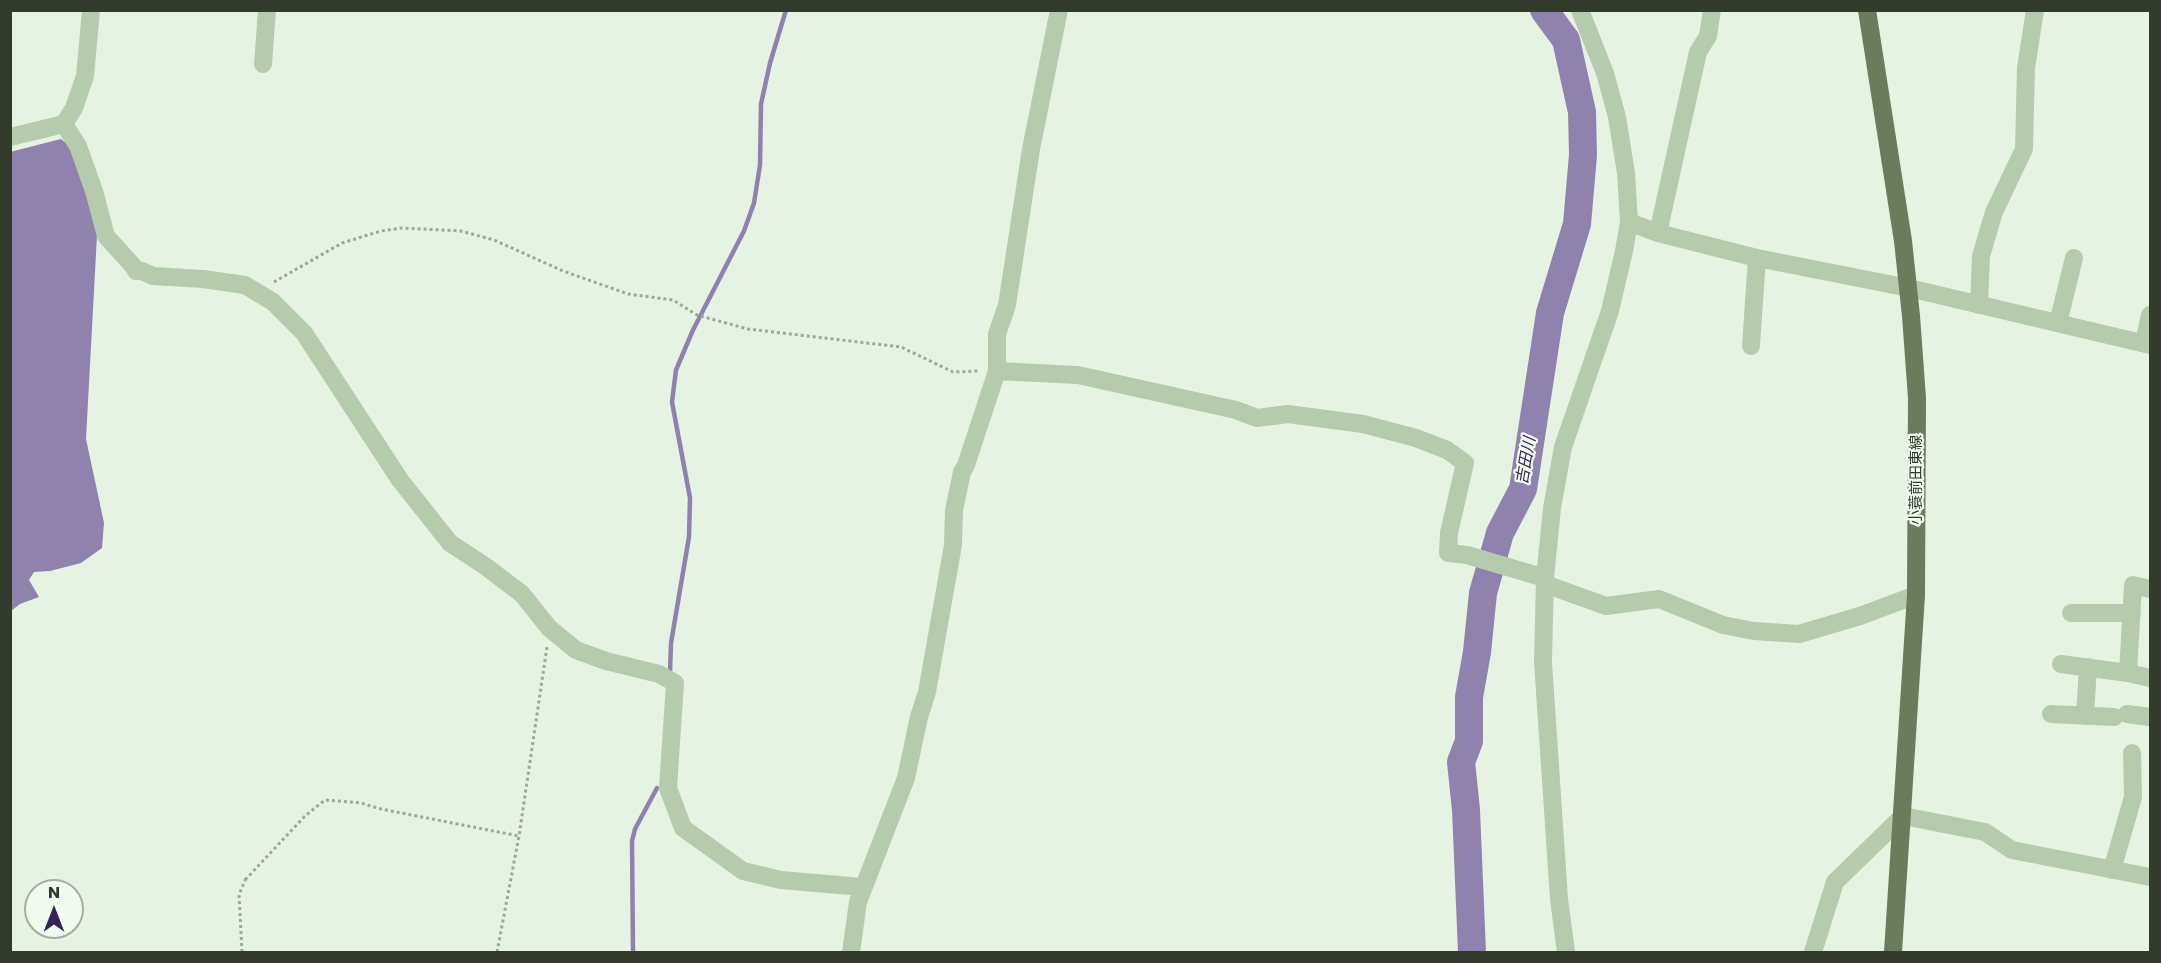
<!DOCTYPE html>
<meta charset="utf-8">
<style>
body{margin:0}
#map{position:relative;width:2161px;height:963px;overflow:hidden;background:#e6f3e2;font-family:Poppins,sans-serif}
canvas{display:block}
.frame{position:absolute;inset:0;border:12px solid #323a2c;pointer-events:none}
.north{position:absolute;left:24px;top:879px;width:60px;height:60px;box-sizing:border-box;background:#f1faef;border:2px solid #a5ada1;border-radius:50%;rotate:0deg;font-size:16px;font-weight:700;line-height:24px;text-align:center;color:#323a2c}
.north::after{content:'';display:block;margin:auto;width:21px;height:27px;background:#352359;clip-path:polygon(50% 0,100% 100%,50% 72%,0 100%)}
</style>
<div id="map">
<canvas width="2161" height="963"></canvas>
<div class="frame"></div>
<div class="north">N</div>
</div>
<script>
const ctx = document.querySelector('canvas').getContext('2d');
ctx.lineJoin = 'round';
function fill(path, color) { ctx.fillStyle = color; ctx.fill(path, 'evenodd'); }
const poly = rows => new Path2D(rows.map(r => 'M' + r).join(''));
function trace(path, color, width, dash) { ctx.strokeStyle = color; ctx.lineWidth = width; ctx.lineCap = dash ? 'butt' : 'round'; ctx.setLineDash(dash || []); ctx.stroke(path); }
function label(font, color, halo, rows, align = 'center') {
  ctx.font = font + ' Poppins,"Noto Sans JP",sans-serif'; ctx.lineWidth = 4.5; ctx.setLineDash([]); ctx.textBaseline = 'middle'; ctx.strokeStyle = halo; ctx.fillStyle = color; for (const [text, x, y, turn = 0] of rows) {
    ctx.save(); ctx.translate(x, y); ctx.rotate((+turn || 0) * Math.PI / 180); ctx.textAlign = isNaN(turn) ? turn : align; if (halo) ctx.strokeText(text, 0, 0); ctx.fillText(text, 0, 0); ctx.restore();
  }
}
const water = poly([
 [61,139,71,147,93,209,97,235,86,439,104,523,102,548,81,563,50,571,34,572,29,580,39,597,20,604,11,611,10,152]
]);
const stream = poly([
 [670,672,671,643,689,537,690,498,672,402,676,370,693,330,744,231,754,203,760,165,761,104,770,63,786,10],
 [633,952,632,841,635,829,657,788]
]);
const river = poly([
 [1472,952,1466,810,1461,762,1469,741,1469,697,1477,652,1483,593,1500,533,1523,489,1550,313,1577,224,1583,155,1582,112,1566,40,1544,10]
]);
const path = poly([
 [274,282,342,243,381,231,402,228,461,231,494,240,563,271,628,294,673,300,697,315,748,329,901,347,953,372,979,371],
 [242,952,239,895,246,878,245,880,305,816,325,800,361,803,381,809,519,836],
 [497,952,519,836,547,647]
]);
const minor = poly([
 [263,64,267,10],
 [64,124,78,146,94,191,106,236,134,267,136,271,142,271,153,276,203,279,245,285,273,302,304,333,400,480,450,543,485,566,522,594,549,628,576,650,606,661,659,674,675,683,668,788,683,828,743,871,781,880,862,887],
 [10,137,64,124,74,108,85,76,91,10],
 [1629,222,1658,233,1757,258,1909,288,2150,345],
 [1658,233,1698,52,1708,36,1712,10],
 [1979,305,1981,256,1994,212,2024,149,2026,68,2035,10],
 [2058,323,2074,258],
 [2144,343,2150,315],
 [1751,346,1757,258],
 [997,371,1078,375,1236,410,1257,418,1288,414,1363,424,1416,438,1447,450,1465,463,1449,533,1448,553,1467,555,1545,578],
 [1545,584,1606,606,1659,599,1723,625,1754,631,1799,634,1860,616,1916,595],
 [2071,613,2132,613],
 [2061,664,2128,673,2150,678],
 [2128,673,2133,585,2150,589],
 [2051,714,2114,717],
 [2127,714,2150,717],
 [2085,716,2088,667],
 [2112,870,2133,797,2132,753],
 [851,952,858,902,906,778,919,717,927,692,953,545,954,510,962,472,966,465,997,371,997,334,1007,305,1031,149,1059,10],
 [1566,952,1559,899,1543,662,1545,578,1552,508,1563,447,1610,311,1624,251,1629,222,1626,173,1617,117,1605,73,1580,10],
 [1813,952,1835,882,1903,816,1985,832,2012,850,2150,877]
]);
const major = poly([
 [1867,10,1903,241,1911,316,1917,398,1916,595,1893,952]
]);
const streetNames = [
 ["小蓑前田東線",1917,480,-90]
];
const waterNames = [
 ["吉田川",1527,461,-80]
];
fill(water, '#8f82ae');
trace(stream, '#8f82ae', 4.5);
trace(river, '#8f82ae', 28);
trace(path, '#99ac8f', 3, [3, 3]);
trace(minor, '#b6cbae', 18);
trace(major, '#6a7b5e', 18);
label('15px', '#323a2c', '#f1faef', streetNames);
label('italic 16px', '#352359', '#f1faef', waterNames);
</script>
